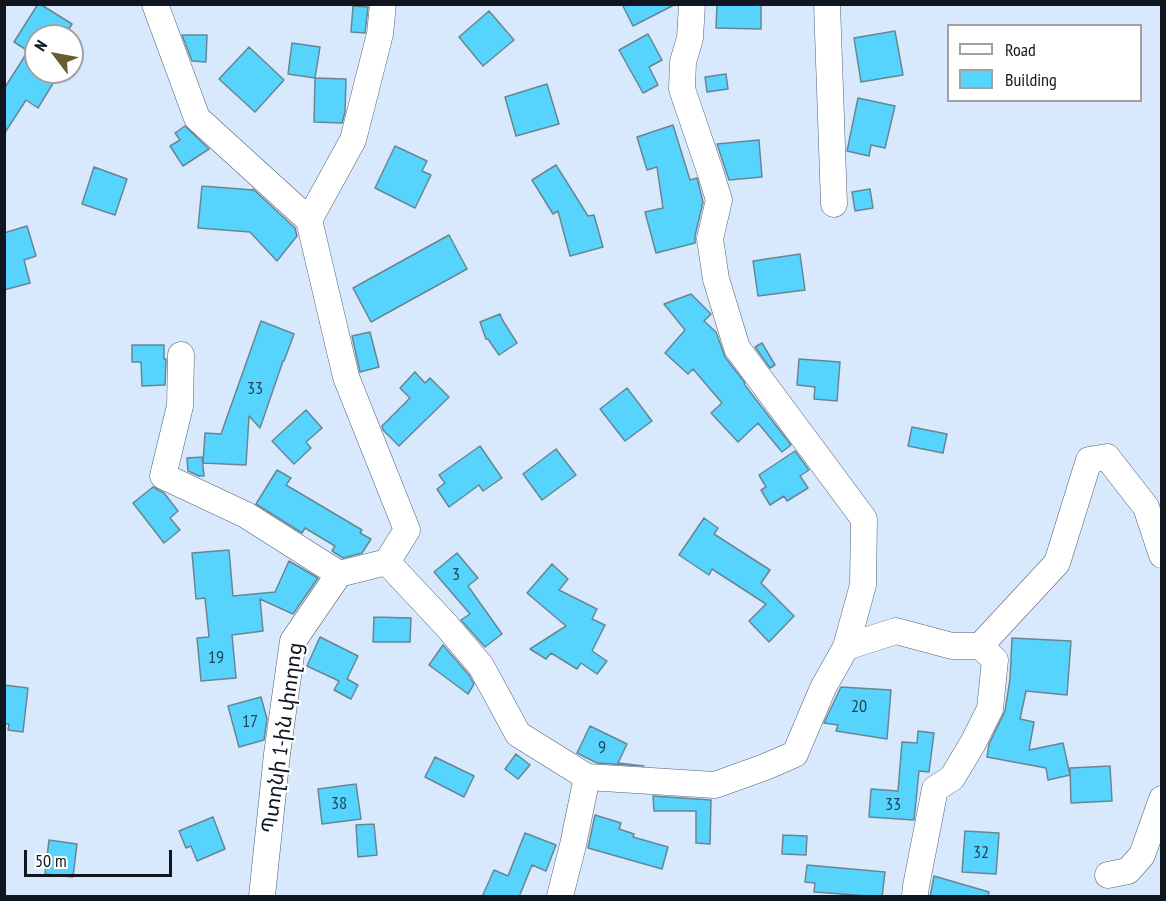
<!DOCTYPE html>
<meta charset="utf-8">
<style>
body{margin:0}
#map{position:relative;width:1166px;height:901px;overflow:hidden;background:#d9e9fd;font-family:"PT Sans Narrow",sans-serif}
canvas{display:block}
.frame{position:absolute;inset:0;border:6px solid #10161f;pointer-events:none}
.legend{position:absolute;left:947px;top:24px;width:195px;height:78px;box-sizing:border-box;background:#fff;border:2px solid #9fa2a5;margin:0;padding:8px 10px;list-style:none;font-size:18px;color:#10161f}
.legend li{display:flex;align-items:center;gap:12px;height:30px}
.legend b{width:30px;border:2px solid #9fa2a5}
.north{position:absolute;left:24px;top:24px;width:60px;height:60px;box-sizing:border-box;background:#fff;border:2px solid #9fa2a5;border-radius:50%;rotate:302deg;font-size:16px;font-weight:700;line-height:24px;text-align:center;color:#10161f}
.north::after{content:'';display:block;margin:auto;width:21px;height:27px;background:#685e2b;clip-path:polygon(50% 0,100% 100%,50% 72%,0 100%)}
.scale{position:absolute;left:24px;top:850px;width:148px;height:27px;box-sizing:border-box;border:3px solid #10161f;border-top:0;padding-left:8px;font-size:18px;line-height:21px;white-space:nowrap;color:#10161f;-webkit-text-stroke:4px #fff;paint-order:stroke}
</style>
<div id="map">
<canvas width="1166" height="901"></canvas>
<div class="frame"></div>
<ul class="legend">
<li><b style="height:8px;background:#fff"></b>Road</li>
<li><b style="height:16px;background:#57d4fe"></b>Building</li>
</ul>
<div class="north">N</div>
<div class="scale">50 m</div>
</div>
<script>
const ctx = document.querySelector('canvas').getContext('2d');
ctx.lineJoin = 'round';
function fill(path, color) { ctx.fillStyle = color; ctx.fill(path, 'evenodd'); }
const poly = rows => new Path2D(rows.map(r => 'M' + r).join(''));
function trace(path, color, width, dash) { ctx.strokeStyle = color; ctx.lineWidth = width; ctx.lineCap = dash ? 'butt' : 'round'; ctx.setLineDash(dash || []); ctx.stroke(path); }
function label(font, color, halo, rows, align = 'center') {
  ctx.font = font + ' "PT Sans Narrow","Noto Sans Armenian",sans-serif'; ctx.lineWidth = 4.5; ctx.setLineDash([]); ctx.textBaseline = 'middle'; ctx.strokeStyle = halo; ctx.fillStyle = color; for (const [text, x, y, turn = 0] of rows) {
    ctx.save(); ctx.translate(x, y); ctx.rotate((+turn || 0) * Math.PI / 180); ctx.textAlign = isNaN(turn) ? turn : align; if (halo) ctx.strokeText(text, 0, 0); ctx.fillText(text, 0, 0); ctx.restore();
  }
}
const building = poly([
 [38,4,40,4,72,24,65,36,36,36,36,72,43,72,55,80,38,108,26,100,4,134,4,89,28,51,14,42,38,4],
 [622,4,676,4,633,26,622,4],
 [717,4,761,4,761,29,716,28,717,4],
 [353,6,368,7,365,33,351,32,353,6],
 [489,11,514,40,483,66,459,37,489,11],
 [895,31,903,75,861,82,854,38,895,31],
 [648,34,662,60,649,67,658,85,643,93,619,50,648,34],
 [182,35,207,35,206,62,192,61,182,35],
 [292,43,320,47,315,78,288,74,292,43],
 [249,47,284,80,255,112,219,79,249,47],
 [726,74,728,89,707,92,705,77,726,74],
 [315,78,346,79,345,112,342,123,314,122,315,78],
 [547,84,559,124,516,136,505,97,547,84],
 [858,98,895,106,885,148,871,145,869,156,847,151,858,98],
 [673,125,690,180,697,178,703,202,695,236,695,243,656,253,645,212,663,208,657,167,647,170,637,137,673,125],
 [185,126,209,149,183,166,170,146,180,140,175,133,185,126],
 [759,140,762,177,729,180,717,144,759,140],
 [395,146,427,161,422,171,431,175,415,208,375,188,395,146],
 [556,165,588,216,594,215,603,247,570,256,558,211,553,214,532,180,556,165],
 [94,167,127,179,115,215,82,204,94,167],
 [202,186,253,190,253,189,295,228,297,236,277,261,250,232,198,228,202,186],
 [870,189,873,208,855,211,852,192,870,189],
 [27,226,36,256,24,260,30,283,4,290,4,233,27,226],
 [449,235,467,269,371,322,353,288,449,235],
 [800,254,805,290,758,296,753,261,800,254],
 [691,294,711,314,704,321,716,332,725,357,745,383,744,384,791,445,782,452,758,423,738,442,711,413,722,403,693,369,688,374,665,353,685,330,664,304,691,294],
 [500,314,503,321,517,343,499,355,488,339,486,339,480,322,500,314],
 [261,321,294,334,284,361,283,361,260,428,249,416,246,465,203,463,205,433,221,434,261,321],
 [370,332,379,367,360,372,352,336,370,332],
 [762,343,775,365,770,368,755,347,762,343],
 [132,345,164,345,164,359,166,359,165,385,142,386,141,362,132,362,132,345],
 [799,359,840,362,837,401,814,399,815,387,797,385,799,359],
 [415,372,425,383,430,378,449,397,399,446,383,430,382,426,410,398,400,388,415,372],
 [627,388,652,421,625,441,600,409,627,388],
 [306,410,322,428,306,442,311,448,294,464,272,441,306,410],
 [912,427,947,434,943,453,908,446,912,427],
 [480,446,502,478,483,491,479,485,449,507,437,489,445,483,439,475,480,446],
 [556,449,576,475,542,500,523,474,556,449],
 [795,451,809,470,800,476,808,488,787,501,784,496,770,505,761,490,766,487,759,475,795,451],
 [202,457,204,476,199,476,188,471,187,458,202,457],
 [277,470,291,478,286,485,362,530,360,533,371,539,362,553,343,558,332,551,335,546,305,528,302,533,256,504,277,470],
 [153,487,164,493,178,511,170,518,180,530,164,543,133,503,153,487],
 [704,518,718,528,714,534,770,570,761,583,794,616,769,642,749,621,766,604,712,569,709,575,679,555,704,518],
 [229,550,233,596,275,592,289,561,318,578,293,614,260,599,263,631,232,635,236,678,201,681,197,638,209,637,205,598,196,599,192,553,229,550],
 [457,553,478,578,468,586,502,634,485,647,461,620,470,614,434,572,457,553],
 [552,564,568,579,559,590,597,609,592,619,605,625,592,651,607,661,597,674,581,663,577,669,551,653,546,659,530,649,566,626,527,593,552,564],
 [374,617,411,618,410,642,373,642,374,617],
 [320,637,358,656,347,679,358,685,351,699,334,690,339,681,307,666,320,637],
 [1012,638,1071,641,1067,695,1026,691,1020,719,1034,722,1029,750,1063,743,1070,775,1048,780,1046,768,987,757,989,744,1005,711,1010,679,1012,638],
 [443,645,469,675,474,684,468,694,429,665,443,645],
 [4,685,28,688,23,732,8,730,9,724,4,724,4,685],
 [841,687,891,690,887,739,836,731,838,725,824,723,841,687],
 [261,697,267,719,264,740,239,747,228,706,261,697],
 [590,726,627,744,618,763,644,766,597,763,577,753,590,726],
 [918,731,934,733,929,772,919,771,914,820,869,817,871,789,898,791,902,742,917,743,918,731],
 [516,754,530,765,518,779,505,769,516,754],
 [435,757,474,776,464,797,425,777,435,757],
 [1110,766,1112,801,1071,803,1070,768,1110,766],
 [356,784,361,819,322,824,318,789,356,784],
 [653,796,711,800,710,844,696,843,696,811,654,811,653,796],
 [595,815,621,823,619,829,634,834,633,837,668,847,662,869,588,848,595,815],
 [213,817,225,849,197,861,191,846,186,848,179,831,213,817],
 [374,824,377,855,358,857,356,825,374,824],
 [965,831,999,833,996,874,962,872,965,831],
 [525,833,556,845,546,871,532,865,519,897,482,897,494,870,508,876,525,833],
 [783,835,807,836,806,855,782,854,783,835],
 [49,840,77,844,73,877,45,874,49,840],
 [807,865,885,872,882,897,814,892,815,883,805,882,807,865],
 [934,876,989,892,988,897,930,897,934,876]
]);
const minor = poly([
 [155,4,197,118,309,220],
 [692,4,690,38,683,62,682,89,710,171,719,200,710,239,716,279,737,348,864,519,863,585,846,647],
 [827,4,834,204],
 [309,220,353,140,380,34,383,4],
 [181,355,180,406,163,476,246,515,339,574],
 [387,562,446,625,481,666,518,734,587,777,715,785,765,767,795,754,823,688,846,647,896,631,952,646,980,646,995,660,990,709,973,743,952,778,935,789,916,886,915,896],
 [980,646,1057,563,1089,460,1107,457,1146,507,1162,555],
 [1108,875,1128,871,1142,855,1162,799],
 [262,896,277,754,293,641,339,574,387,562,407,530,346,377,309,220],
 [560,896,573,845,587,777]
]);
const numberNames = [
 ["33",255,389],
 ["3",456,575],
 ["19",216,658],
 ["20",859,707],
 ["17",250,722],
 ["9",602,748],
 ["38",339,804],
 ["33",893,805],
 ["32",981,853]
];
const streetNames = [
 ["Պտղնի 1-ին փողոց",283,738,-82]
];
fill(building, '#57d4fe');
trace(building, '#678692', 1.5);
trace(minor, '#506075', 27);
trace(minor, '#fff', 26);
label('18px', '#224657', null, numberNames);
label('21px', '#10161f', '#fff', streetNames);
</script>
